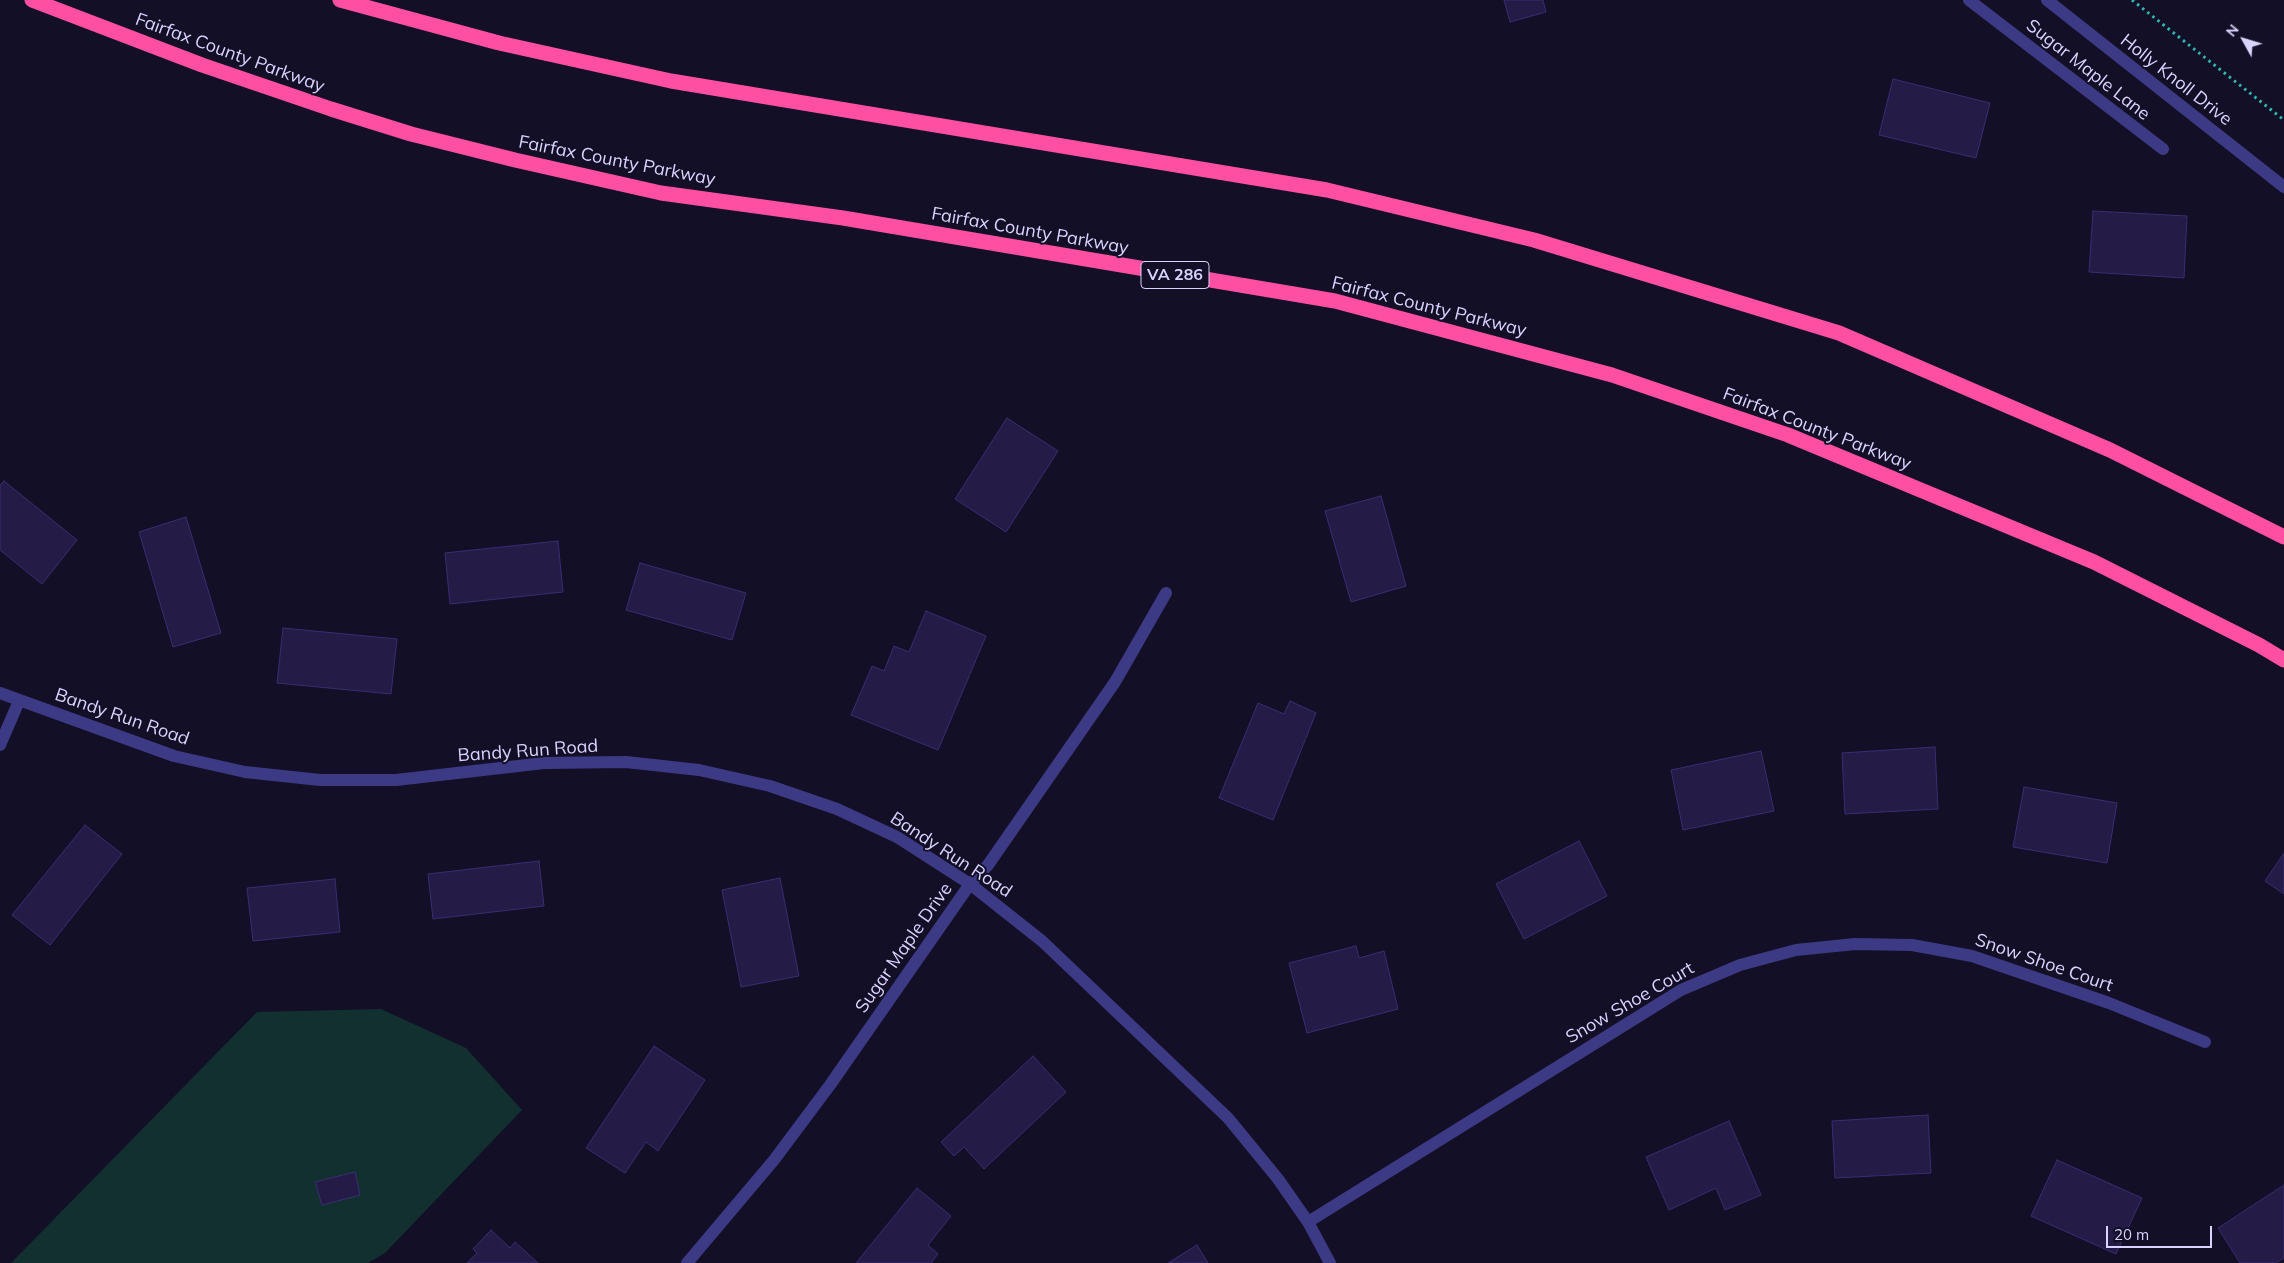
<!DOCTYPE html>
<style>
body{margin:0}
#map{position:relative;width:2284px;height:1263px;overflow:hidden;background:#130f26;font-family:Mulish,sans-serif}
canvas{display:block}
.north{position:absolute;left:2219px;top:15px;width:50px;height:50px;-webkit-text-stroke:4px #130f26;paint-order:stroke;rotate:309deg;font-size:14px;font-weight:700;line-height:20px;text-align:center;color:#d9d4ff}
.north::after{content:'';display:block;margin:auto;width:18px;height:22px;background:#d9d4ff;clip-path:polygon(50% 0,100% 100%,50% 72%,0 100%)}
.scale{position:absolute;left:2106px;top:1226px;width:106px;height:22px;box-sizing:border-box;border:2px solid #d9d4ff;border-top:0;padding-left:6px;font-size:15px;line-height:18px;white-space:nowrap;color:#d9d4ff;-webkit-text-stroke:4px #130f26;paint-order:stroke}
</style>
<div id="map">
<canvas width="2284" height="1263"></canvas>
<div class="north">N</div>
<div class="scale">20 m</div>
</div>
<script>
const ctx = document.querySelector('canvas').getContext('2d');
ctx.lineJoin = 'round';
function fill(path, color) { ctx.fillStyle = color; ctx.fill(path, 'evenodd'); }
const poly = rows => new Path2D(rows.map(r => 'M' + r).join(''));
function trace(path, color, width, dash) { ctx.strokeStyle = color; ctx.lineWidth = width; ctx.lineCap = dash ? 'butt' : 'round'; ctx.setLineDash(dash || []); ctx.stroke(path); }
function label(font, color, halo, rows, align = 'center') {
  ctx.font = font + ' Mulish,sans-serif'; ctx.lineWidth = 4; ctx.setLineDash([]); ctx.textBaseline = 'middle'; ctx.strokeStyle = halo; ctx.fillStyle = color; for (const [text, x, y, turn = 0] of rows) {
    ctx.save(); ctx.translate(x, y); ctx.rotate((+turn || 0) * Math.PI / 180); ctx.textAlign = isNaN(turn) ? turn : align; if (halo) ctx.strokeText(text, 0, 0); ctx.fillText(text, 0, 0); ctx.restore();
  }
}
const green = poly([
 [381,1009,466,1048,522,1110,385,1253,368,1263,11,1263,257,1012]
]);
const building = poly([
 [1504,0,1543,0,1546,12,1510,22,1504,0],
 [1893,79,1990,103,1976,158,1879,135,1893,79],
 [2093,211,2187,216,2184,278,2089,272,2093,211],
 [1007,418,1058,451,1006,532,955,499,1007,418],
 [4,481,77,540,42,584,0,550,0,485,4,481],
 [1381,496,1406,586,1351,602,1325,511,1381,496],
 [186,517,221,633,173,647,139,532,186,517],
 [558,541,563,592,450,604,445,553,558,541],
 [640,563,746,593,732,640,626,610,640,563],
 [926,611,986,636,938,750,851,715,872,666,884,671,894,646,909,652,926,611],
 [283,628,397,639,391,694,277,683,283,628],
 [1290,701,1316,713,1273,820,1219,798,1258,703,1284,714,1290,701],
 [1935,747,1938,809,1845,814,1842,753,1935,747],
 [1761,751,1774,811,1683,830,1671,770,1761,751],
 [2024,787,2117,803,2107,863,2013,847,2024,787],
 [85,825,122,854,50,945,12,915,85,825],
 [1579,841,1607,896,1524,939,1496,884,1579,841],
 [2284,853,2284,894,2265,881,2284,853],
 [539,861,544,906,433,919,428,874,539,861],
 [780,878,799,976,741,987,722,890,780,878],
 [335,879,340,932,253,941,247,888,335,879],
 [1356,946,1359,958,1384,951,1398,1009,1307,1033,1289,963,1356,946],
 [654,1046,705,1080,658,1151,646,1142,625,1173,586,1148,654,1046],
 [1033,1056,1066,1092,984,1169,964,1147,954,1156,941,1142,1033,1056],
 [1928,1115,1931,1173,1835,1178,1832,1121,1928,1115],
 [1729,1121,1761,1195,1725,1210,1716,1188,1669,1210,1646,1157,1729,1121],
 [2057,1160,2142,1198,2116,1254,2031,1216,2057,1160],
 [355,1172,360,1195,322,1205,315,1182,355,1172],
 [2284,1185,2284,1258,2276,1263,2240,1263,2218,1228,2284,1185],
 [917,1188,951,1216,928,1245,938,1254,931,1263,856,1263,917,1188],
 [491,1230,510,1248,515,1242,538,1263,467,1263,477,1253,473,1249,491,1230],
 [1197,1245,1208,1263,1168,1263,1197,1245]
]);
const path = poly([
 [2132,0,2284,120]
]);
const minor = poly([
 [1969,0,2163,149],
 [2047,0,2284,187],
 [0,693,174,756,245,772,320,780,396,780,544,763,626,762,699,770,770,786,837,809,897,837,970,884,1042,941,1228,1118,1278,1179,1308,1222,1330,1263],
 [0,745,19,701],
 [1308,1222,1681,990,1740,965,1796,950,1855,944,1912,945,1972,956,2109,1003,2205,1042],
 [687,1263,774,1160,830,1085,970,884,988,865,1115,682,1166,593]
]);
const highway = poly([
 [32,0,202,65,331,109,411,134,515,160,661,193,843,218,1335,301,1612,375,1788,435,2094,562,2259,645,2284,660],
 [340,0,499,43,671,81,1327,190,1534,240,1839,333,2110,450,2284,537]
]);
const shields = [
 [1175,275,68]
];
const shieldNames = [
 ["VA 286",1175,275]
];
const streetNames = [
 ["Fairfax County Parkway",230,53,20],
 ["Sugar Maple Lane",2088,70,38],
 ["Holly Knoll Drive",2176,80,38],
 ["Fairfax County Parkway",617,161,11],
 ["Fairfax County Parkway",1030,231,10],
 ["Fairfax County Parkway",1429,307,14],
 ["Fairfax County Parkway",1817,429,21],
 ["Bandy Run Road",122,717,19],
 ["Bandy Run Road",528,751,-4],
 ["Bandy Run Road",951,855,33],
 ["Sugar Maple Drive",904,948,-55],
 ["Snow Shoe Court",2044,963,19],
 ["Snow Shoe Court",1630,1003,-30]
];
fill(green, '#12302f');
fill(building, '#241b47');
trace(building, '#3b2d73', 1);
trace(path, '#2fb8b0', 3, [2.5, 4]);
trace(minor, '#3d3a85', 12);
trace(highway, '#ff4fa3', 15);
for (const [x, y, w] of shields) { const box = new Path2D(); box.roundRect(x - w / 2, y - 13.5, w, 27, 4); ctx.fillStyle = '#130f26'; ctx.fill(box); trace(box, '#d9d4ff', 1); }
label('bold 16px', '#d9d4ff', null, shieldNames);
label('18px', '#d9d4ff', '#130f26', streetNames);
</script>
